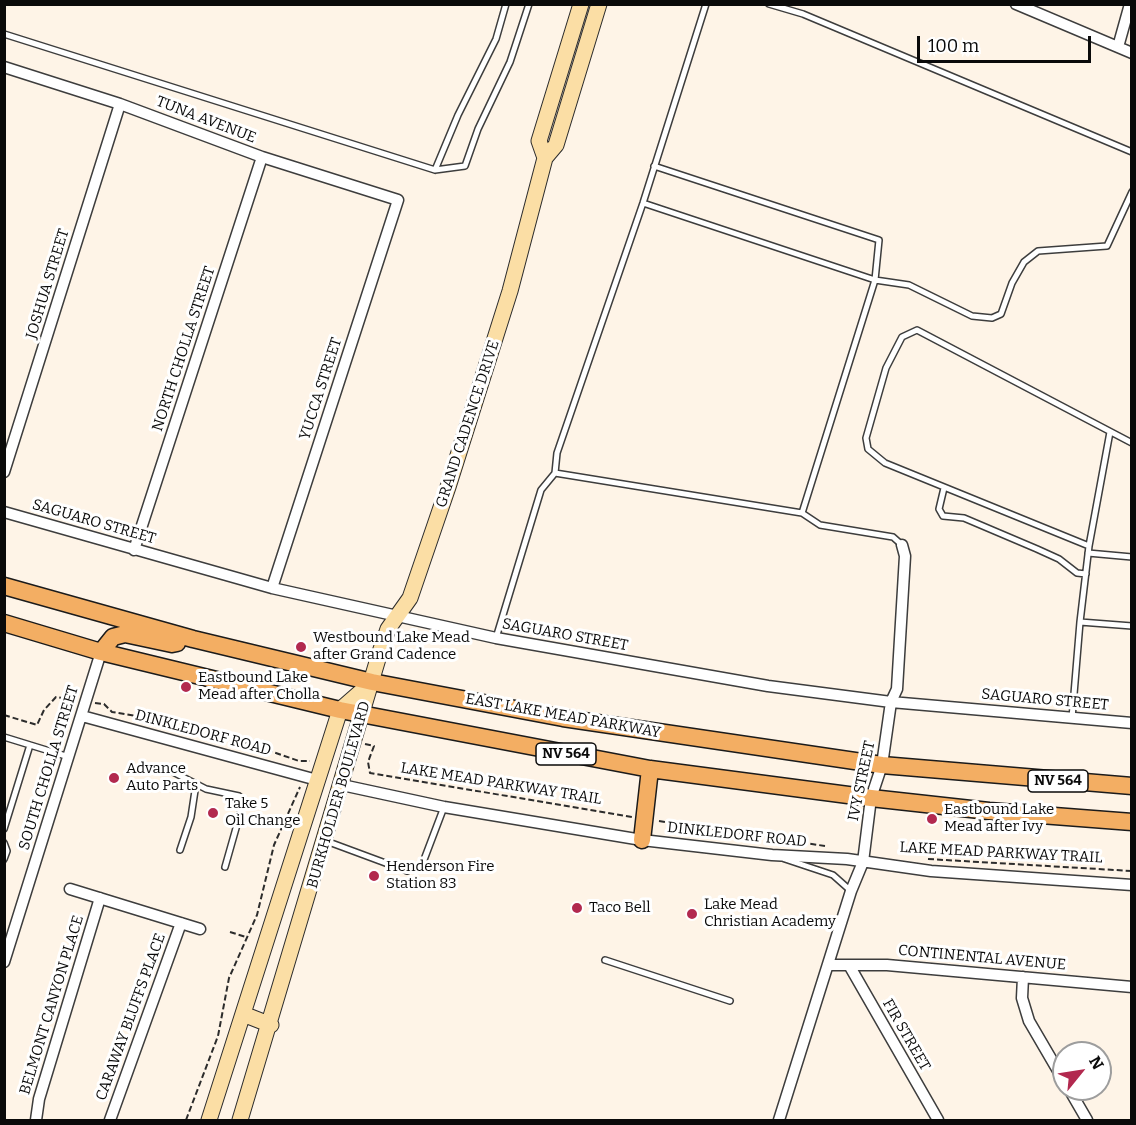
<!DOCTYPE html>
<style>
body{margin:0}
#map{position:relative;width:1136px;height:1125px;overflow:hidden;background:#fef4e7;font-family:Bitter,serif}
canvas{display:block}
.frame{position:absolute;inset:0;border:6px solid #0a0a0a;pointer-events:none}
.north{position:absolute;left:1052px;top:1041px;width:60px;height:60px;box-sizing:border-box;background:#fff;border:2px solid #9d9d9d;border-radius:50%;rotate:60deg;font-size:16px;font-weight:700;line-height:24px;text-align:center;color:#0a0a0a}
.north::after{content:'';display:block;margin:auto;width:21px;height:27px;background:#b2294f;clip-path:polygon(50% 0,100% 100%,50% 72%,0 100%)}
.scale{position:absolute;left:917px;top:36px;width:174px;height:27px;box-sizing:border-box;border:3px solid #0a0a0a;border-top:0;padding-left:8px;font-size:18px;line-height:21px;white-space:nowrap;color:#0a0a0a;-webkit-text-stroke:4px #fff;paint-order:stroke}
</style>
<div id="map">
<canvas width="1136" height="1125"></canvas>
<div class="frame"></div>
<div class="north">N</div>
<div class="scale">100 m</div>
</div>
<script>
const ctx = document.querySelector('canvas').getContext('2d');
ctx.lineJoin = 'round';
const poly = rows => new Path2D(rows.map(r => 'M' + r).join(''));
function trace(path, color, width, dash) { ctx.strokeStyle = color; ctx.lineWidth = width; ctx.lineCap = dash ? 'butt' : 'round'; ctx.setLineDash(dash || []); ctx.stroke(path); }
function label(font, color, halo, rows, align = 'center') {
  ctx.font = font + ' Bitter,serif'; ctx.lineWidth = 6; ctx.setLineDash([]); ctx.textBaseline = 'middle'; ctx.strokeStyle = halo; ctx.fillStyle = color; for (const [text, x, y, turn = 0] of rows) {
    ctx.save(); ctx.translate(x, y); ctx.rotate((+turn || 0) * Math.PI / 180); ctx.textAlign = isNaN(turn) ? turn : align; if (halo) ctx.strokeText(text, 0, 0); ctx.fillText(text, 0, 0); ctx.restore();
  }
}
const path = poly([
 [95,703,104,704,112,712,173,722,224,735,299,761,310,761],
 [4,715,37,725,44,710,56,697,74,700],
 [365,744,374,746,368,762,370,773,632,817],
 [659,821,825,846],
 [928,859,1132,871],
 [230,932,246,937],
 [186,1120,218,1036,229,978,257,915,274,845,300,787]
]);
const lane = poly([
 [769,4,803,14,1132,152],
 [4,34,435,170,465,166,478,129,510,62,529,4],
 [654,166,879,240,875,280,802,513],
 [435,170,458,115,496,39,506,4],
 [643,203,875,280,909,285,972,316,992,318,1001,314,1012,283,1024,262,1038,251,1107,246,1132,192],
 [1110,432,1089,546,885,463,868,449,866,438,886,368,902,337,917,330,1132,443],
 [555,473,802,513,820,525,893,537,902,545],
 [944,488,939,509,943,516,964,518,1037,549,1059,559,1077,573,1086,574],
 [1088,553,1132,557],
 [1080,622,1089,546],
 [496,638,541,490,555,473,557,453,643,203,706,4],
 [1072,718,1080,622,1132,626],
 [4,737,69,757],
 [171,771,206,789,239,796,244,800,225,867],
 [4,829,30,745],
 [326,841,407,871,422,865,444,807],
 [4,843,7,851,4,859],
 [180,850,191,817,196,784],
 [785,859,833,875,851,891],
 [605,960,730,1001]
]);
const street = poly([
 [1016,4,1132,53],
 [1118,47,1130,4],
 [4,67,120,104,262,157,398,200,272,588],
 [4,472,120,104],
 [4,512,272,588,496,638,768,686,891,702,1132,723],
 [134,550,262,157],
 [82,716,317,780],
 [342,785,444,807,642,840,772,855,847,859,931,871,1132,885],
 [70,889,200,929],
 [4,962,101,652],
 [830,965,887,965,1132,987],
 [849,965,938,1120],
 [1023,977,1022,998,1029,1021,1064,1081],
 [1069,1089,1087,1120],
 [36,1120,39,1099,100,898],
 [110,1120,181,923],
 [779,1120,851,891,863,862,871,798,882,765,891,702,897,689,905,556,902,545]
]);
const secondary = poly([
 [545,158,539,141,581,4],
 [243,1014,271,1025],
 [209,1120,340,710,372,682],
 [240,1120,380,652,388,629,410,598,448,487,510,291,545,158,556,145,599,4]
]);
const primary = poly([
 [4,586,193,639,372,682,563,718,882,765,1132,786],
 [4,623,101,652,340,710,650,769,871,798,989,811,1132,822],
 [101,652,113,637,125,634,172,644,177,643],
 [642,840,650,769]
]);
const markers = [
 [301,647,6,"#b2294f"],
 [186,687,6,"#b2294f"],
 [114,778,6,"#b2294f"],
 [213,813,6,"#b2294f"],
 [932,819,6,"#b2294f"],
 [374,876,6,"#b2294f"],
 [577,908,6,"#b2294f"],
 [692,914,6,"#b2294f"]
];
const shields = [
 [566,754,60],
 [1058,781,60]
];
const shieldNames = [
 ["NV 564",566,754],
 ["NV 564",1058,781]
];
const streetNames = [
 ["TUNA AVENUE",206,120,21],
 ["JOSHUA STREET",48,284,-73],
 ["NORTH CHOLLA STREET",184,349,-72],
 ["YUCCA STREET",321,389,-72],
 ["GRAND CADENCE DRIVE",468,424,-72],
 ["SAGUARO STREET",94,522,16],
 ["SAGUARO STREET",565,635,10],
 ["SAGUARO STREET",1045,700,5],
 ["EAST LAKE MEAD PARKWAY",563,716,10],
 ["DINKLEDORF ROAD",203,733,15],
 ["SOUTH CHOLLA STREET",49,768,-73],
 ["IVY STREET",862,781,-78],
 ["LAKE MEAD PARKWAY TRAIL",501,784,9],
 ["BURKHOLDER BOULEVARD",339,795,-74],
 ["DINKLEDORF ROAD",737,835,6],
 ["LAKE MEAD PARKWAY TRAIL",1001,853,3],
 ["CONTINENTAL AVENUE",982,958,5],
 ["BELMONT CANYON PLACE",52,1005,-73],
 ["CARAWAY BLUFFS PLACE",131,1017,-70],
 ["FIR STREET",906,1035,60]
];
const poiNames = [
 ["Westbound Lake Mead",313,638],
 ["after Grand Cadence",313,655],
 ["Eastbound Lake",198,678],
 ["Mead after Cholla",198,695],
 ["Advance",126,769],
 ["Auto Parts",126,786],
 ["Take 5",225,804],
 ["Oil Change",225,821],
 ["Eastbound Lake",944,810],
 ["Mead after Ivy",944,827],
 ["Henderson Fire",386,867],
 ["Station 83",386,884],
 ["Lake Mead",704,905],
 ["Christian Academy",704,922],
 ["Taco Bell",589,908]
];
trace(lane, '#3d3d3d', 8);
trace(street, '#3d3d3d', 13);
trace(secondary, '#2c2c2c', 17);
trace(primary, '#1b1b1b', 19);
trace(path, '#2c2c2c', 2, [6, 3]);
trace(lane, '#fff', 5);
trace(street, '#fff', 10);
trace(secondary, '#fbdea5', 15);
trace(primary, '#f3ae63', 16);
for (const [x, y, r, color] of markers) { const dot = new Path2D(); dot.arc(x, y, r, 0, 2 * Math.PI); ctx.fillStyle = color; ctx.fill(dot); trace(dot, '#fff', 2); }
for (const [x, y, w] of shields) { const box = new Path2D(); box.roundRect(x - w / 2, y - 11, w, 22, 4.5); ctx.fillStyle = '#fff'; ctx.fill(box); trace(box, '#0a0a0a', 1.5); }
label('bold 14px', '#0a0a0a', null, shieldNames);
label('15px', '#0a0a0a', '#fff', streetNames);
label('15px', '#0a0a0a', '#fff', poiNames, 'left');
</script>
